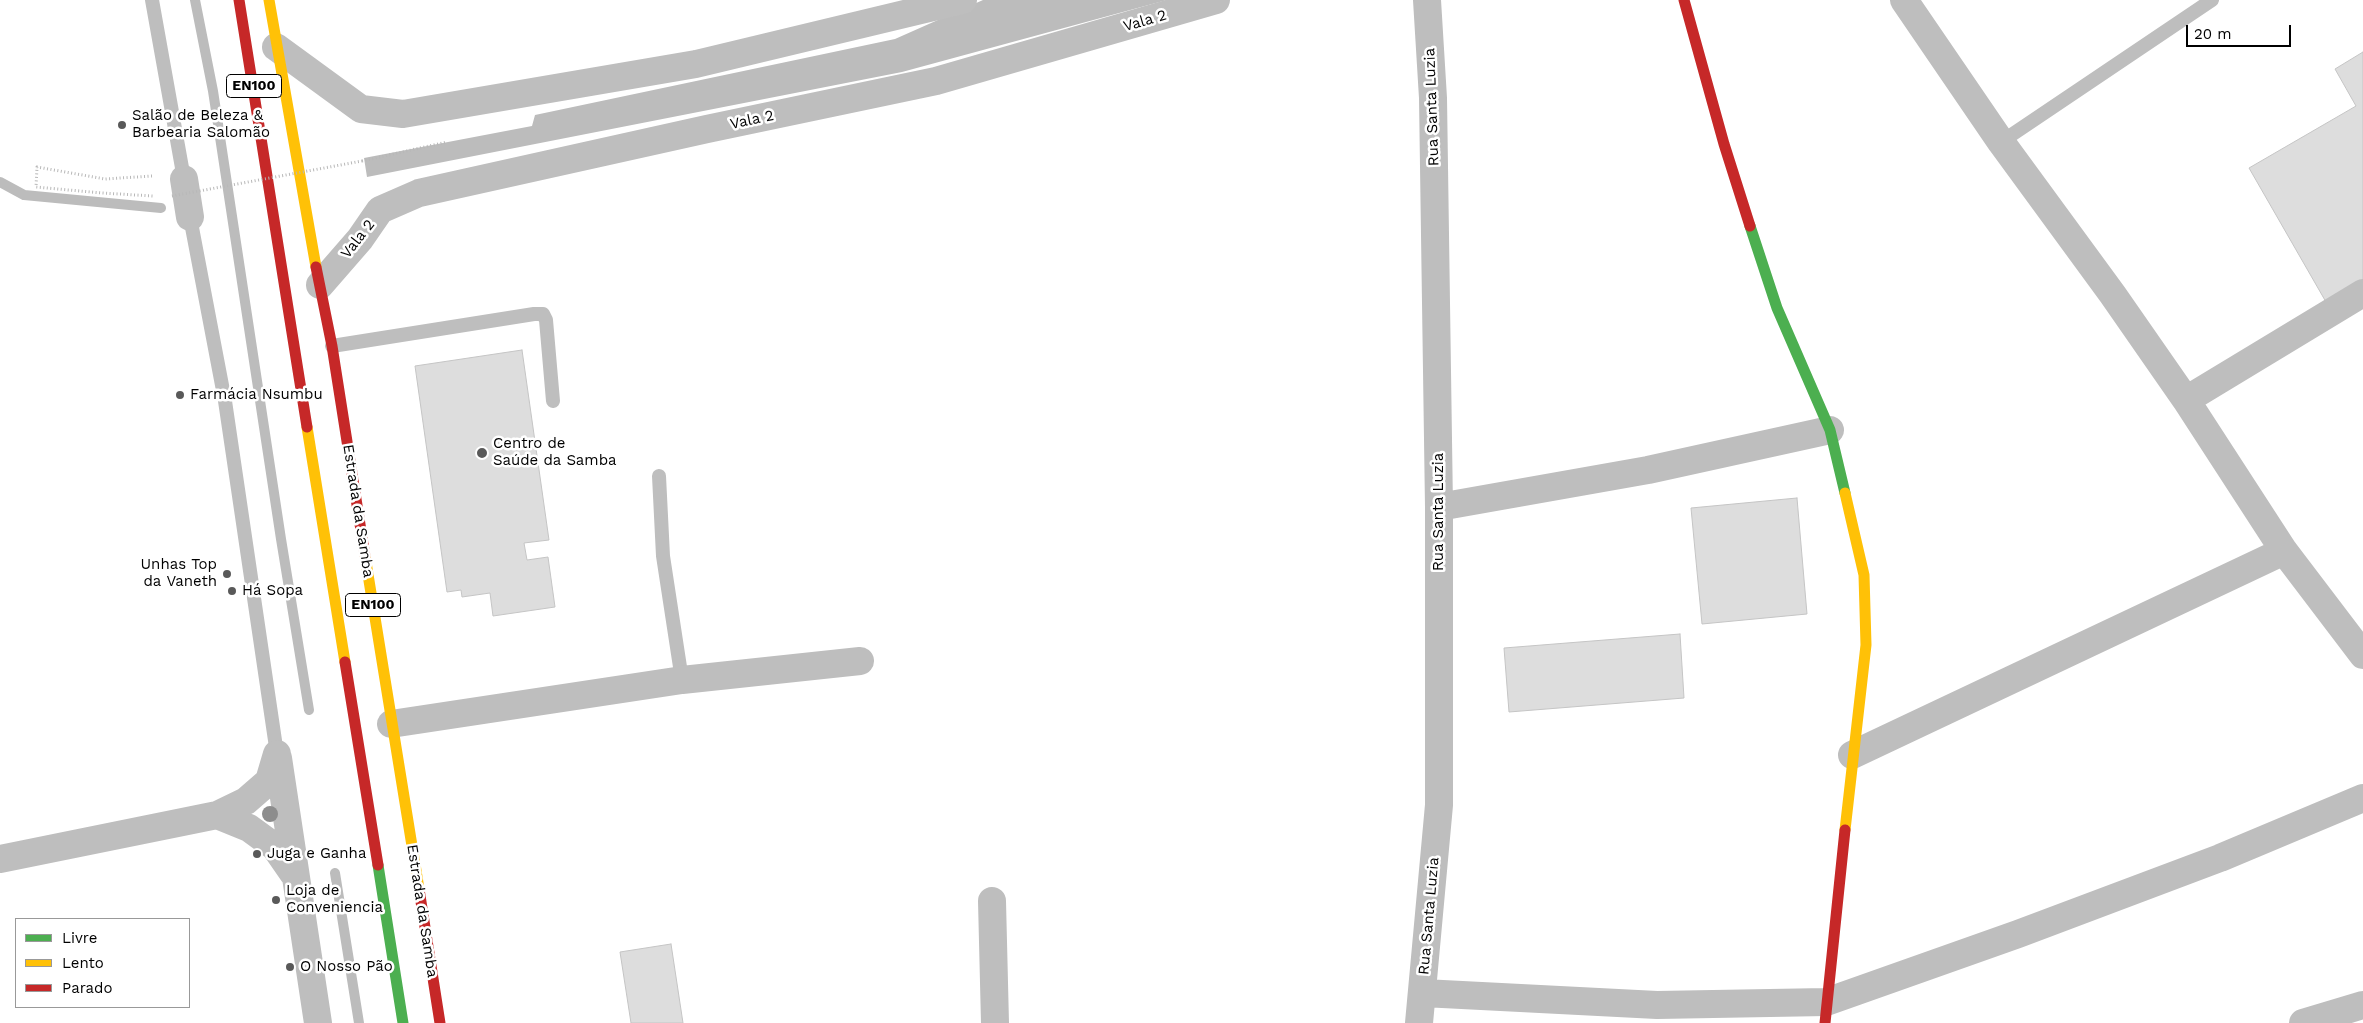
<!DOCTYPE html>
<meta charset="utf-8">
<style>
body{margin:0}
#map{position:relative;width:2363px;height:1023px;overflow:hidden;background:#fff;font-family:"Work Sans",sans-serif}
canvas{display:block}
.legend{position:absolute;left:15px;top:918px;width:175px;height:90px;box-sizing:border-box;background:#fff;border:1px solid #999;margin:0;padding:6px 9px;list-style:none;font-size:15px;color:#000}
.legend li{display:flex;align-items:center;gap:10px;height:25px}
.legend b{width:25px;border:1px solid #999}
.scale{position:absolute;left:2186px;top:25px;width:105px;height:22px;box-sizing:border-box;border:2px solid #000;border-top:0;padding-left:6px;font-size:15px;line-height:18px;white-space:nowrap;color:#000;-webkit-text-stroke:4px #fff;paint-order:stroke}
</style>
<div id="map">
<canvas width="2363" height="1023"></canvas>
<ul class="legend">
<li><b style="height:6px;background:#4caf50"></b>Livre</li>
<li><b style="height:6px;background:#ffc107"></b>Lento</li>
<li><b style="height:6px;background:#c62828"></b>Parado</li>
</ul>
<div class="scale">20 m</div>
</div>
<script>
const ctx = document.querySelector('canvas').getContext('2d');
ctx.lineJoin = 'round';
function fill(path, color) { ctx.fillStyle = color; ctx.fill(path, 'evenodd'); }
const poly = rows => new Path2D(rows.map(r => 'M' + r).join(''));
function trace(path, color, width, dash) { ctx.strokeStyle = color; ctx.lineWidth = width; ctx.lineCap = dash ? 'butt' : 'round'; ctx.setLineDash(dash || []); ctx.stroke(path); }
function label(font, color, halo, rows, align = 'center') {
  ctx.font = font + ' "Work Sans",sans-serif'; ctx.lineWidth = 5; ctx.setLineDash([]); ctx.textBaseline = 'middle'; ctx.strokeStyle = halo; ctx.fillStyle = color; for (const [text, x, y, turn = 0] of rows) {
    ctx.save(); ctx.translate(x, y); ctx.rotate((+turn || 0) * Math.PI / 180); ctx.textAlign = isNaN(turn) ? turn : align; if (halo) ctx.strokeText(text, 0, 0); ctx.fillText(text, 0, 0); ctx.restore();
  }
}
const water = poly([
 [983,0,1167,0,902,72,367,177,364,158,532,126,535,115,895,39]
]);
const stream = poly([
 [195,0,213,91,281,539,309,710],
 [0,182,24,195,161,208],
 [335,873,359,1023]
]);
const building = poly([
 [2363,52,2363,281,2326,302,2249,168,2356,106,2335,69,2363,52],
 [522,350,549,540,524,543,527,560,548,557,555,607,493,616,490,593,462,597,461,590,447,592,415,366,522,350],
 [1797,498,1807,614,1702,624,1691,508,1797,498],
 [1680,634,1684,698,1509,712,1504,648,1680,634],
 [671,944,683,1023,631,1023,620,952,671,944]
]);
const path = poly([
 [362,161,447,142],
 [152,176,105,179,37,167,36,187,102,193,153,196]
]);
const lane = poly([
 [152,0,184,179],
 [2001,142,2212,0],
 [190,217,225,401,277,754],
 [332,346,534,314,543,314,546,320,553,401],
 [659,476,663,556,682,680]
]);
const street = poly([
 [1904,0,2001,142,2113,295,2186,400,2284,551,2363,655],
 [276,47,361,109,403,114,696,64,963,0],
 [184,179,190,217],
 [320,285,360,239,380,210,419,193,707,129,936,81,1216,0],
 [2186,400,2363,293],
 [1439,507,1648,470,1830,430],
 [391,724,682,680,860,661],
 [1852,755,2284,551],
 [278,758,318,1023],
 [217,815,249,828,275,847,293,873],
 [0,859,217,815,246,801,269,781,277,754],
 [992,901,995,1023],
 [1423,993,1657,1005,1826,1002,2018,934,2220,858,2363,798],
 [1419,1023,1439,805,1439,507,1433,98,1427,0],
 [2303,1023,2363,1005]
]);
const fast = poly([
 [1750,226,1777,308,1830,430,1845,493],
 [378,865,403,1023]
]);
const slow = poly([
 [269,0,316,267],
 [307,427,345,662],
 [1845,493,1864,575,1866,645,1845,830],
 [365,556,419,889]
]);
const jam = poly([
 [239,0,307,427],
 [1684,0,1724,144,1750,226],
 [316,267,332,346,365,556],
 [345,662,378,865],
 [419,889,440,1023],
 [1825,1023,1845,830]
]);
const pathBridge = poly([
 [172,196,362,161]
]);
const trees = [
 [270,814]
];
const markers = [
 [122,125,5,"#595959"],
 [180,395,5,"#595959"],
 [482,453,6,"#595959"],
 [227,574,5,"#595959"],
 [232,591,5,"#595959"],
 [257,854,5,"#595959"],
 [276,900,5,"#595959"],
 [290,967,5,"#595959"]
];
const shields = [
 [254,86,55],
 [373,605,55]
];
const shieldNames = [
 ["EN100",254,86],
 ["EN100",373,605]
];
const streetNames = [
 ["Vala 2",1145,21,-16],
 ["Rua Santa Luzia",1432,107,-92],
 ["Vala 2",752,120,-12],
 ["Vala 2",358,239,-52],
 ["Estrada da Samba",358,511,81],
 ["Rua Santa Luzia",1439,512,-90],
 ["Estrada da Samba",422,911,81],
 ["Rua Santa Luzia",1429,916,-85]
];
const poiNames = [
 ["Salão de Beleza &",132,116],
 ["Barbearia Salomão",132,133],
 ["Farmácia Nsumbu",190,395],
 ["Centro de",493,444],
 ["Saúde da Samba",493,461],
 ["Unhas Top",217,565,"right"],
 ["da Vaneth",217,582,"right"],
 ["Há Sopa",242,591],
 ["Juga e Ganha",267,854],
 ["Loja de",286,891],
 ["Conveniencia",286,908],
 ["O Nosso Pão",300,967]
];
fill(water, '#bcbcbc');
trace(stream, '#bcbcbc', 10);
fill(building, '#ddd');
trace(building, '#c5c5c5', 1);
trace(path, '#b8b8b8', 3, [1, 2.5]);
trace(lane, '#bebebe', 14);
trace(street, '#bebebe', 28);
trace(fast, '#4caf50', 11);
trace(slow, '#ffc107', 11);
trace(jam, '#c62828', 11);
trace(pathBridge, '#b8b8b8', 3, [1, 2.5]);
ctx.fillStyle = '#8d8d8d';
for (const [x, y] of trees) { ctx.beginPath(); ctx.arc(x, y, 8, 0, 2 * Math.PI); ctx.fill(); }
for (const [x, y, r, color] of markers) { const dot = new Path2D(); dot.arc(x, y, r, 0, 2 * Math.PI); ctx.fillStyle = color; ctx.fill(dot); trace(dot, '#fff', 2); }
for (const [x, y, w] of shields) { const box = new Path2D(); box.roundRect(x - w / 2, y - 11.5, w, 23, 4); ctx.fillStyle = '#fff'; ctx.fill(box); trace(box, '#000', 1); }
label('bold 14px', '#000', null, shieldNames);
label('15px', '#000', '#fff', streetNames);
label('15px', '#000', '#fff', poiNames, 'left');
</script>
